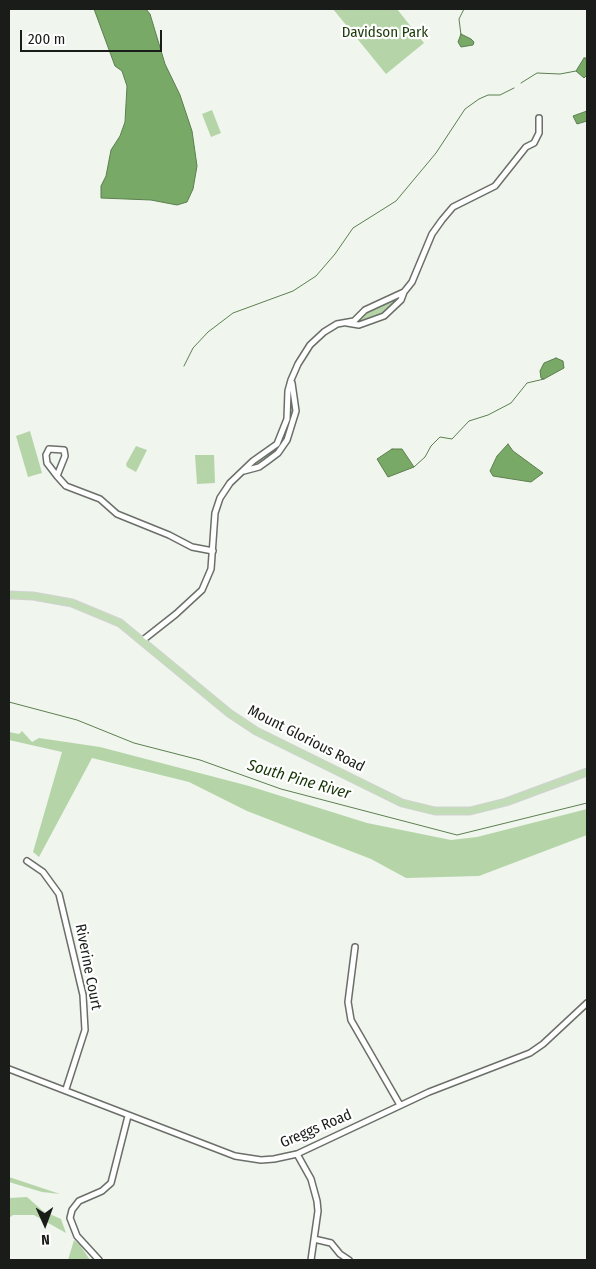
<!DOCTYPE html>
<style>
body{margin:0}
#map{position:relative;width:596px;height:1269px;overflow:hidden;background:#f0f5ee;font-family:"Fira Sans Condensed",sans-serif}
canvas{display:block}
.frame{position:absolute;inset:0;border:10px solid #1a1c19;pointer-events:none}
.north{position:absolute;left:20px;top:1199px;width:50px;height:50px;-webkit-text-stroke:4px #fff;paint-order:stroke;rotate:178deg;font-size:14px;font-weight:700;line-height:20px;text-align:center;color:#1a1c19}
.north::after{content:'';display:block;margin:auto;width:18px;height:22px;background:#1a1c19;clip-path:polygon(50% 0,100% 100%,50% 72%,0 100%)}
.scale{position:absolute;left:20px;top:30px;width:142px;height:22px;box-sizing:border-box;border:2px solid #1a1c19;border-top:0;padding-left:6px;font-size:15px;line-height:18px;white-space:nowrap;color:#1a1c19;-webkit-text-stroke:4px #fff;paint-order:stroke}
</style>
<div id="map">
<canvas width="596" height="1269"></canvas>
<div class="frame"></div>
<div class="north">N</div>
<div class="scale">200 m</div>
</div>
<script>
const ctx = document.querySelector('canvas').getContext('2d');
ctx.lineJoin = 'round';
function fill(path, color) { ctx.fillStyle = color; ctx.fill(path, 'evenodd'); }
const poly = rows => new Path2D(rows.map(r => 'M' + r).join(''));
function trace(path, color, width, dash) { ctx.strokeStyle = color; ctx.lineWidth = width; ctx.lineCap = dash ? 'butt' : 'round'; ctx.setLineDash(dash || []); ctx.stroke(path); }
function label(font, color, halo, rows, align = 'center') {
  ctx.font = font + ' "Fira Sans Condensed",sans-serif'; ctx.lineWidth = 4.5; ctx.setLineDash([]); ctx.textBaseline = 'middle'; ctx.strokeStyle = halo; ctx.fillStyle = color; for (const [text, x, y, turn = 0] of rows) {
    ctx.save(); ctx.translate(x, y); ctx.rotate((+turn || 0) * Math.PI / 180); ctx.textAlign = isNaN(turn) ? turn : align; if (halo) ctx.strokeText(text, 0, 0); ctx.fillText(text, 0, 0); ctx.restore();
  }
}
const green = poly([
 [333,9,397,9,424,43,386,74],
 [212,110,221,133,211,137,202,114],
 [404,292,401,300,384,316,359,325,354,321,365,310],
 [291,380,296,407,287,440,266,462,243,471,277,444,283,432],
 [30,431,42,473,28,477,16,436],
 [136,446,147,450,136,472,127,467,126,464],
 [195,455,214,455,215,483,197,484],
 [22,731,32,742,39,738,100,747,249,786,367,823,451,840,477,837,587,809,587,835,479,876,406,878,371,859,247,811,189,782,92,758,39,857,33,852,62,752,9,740,9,732,19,734],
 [9,1177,60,1194,42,1192,9,1182],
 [27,1197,43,1211,61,1219,66,1233,34,1215,13,1215,9,1218,9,1198],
 [74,1240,80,1245,90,1260,68,1260]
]);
const water = poly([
 [94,9,146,9,150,14,165,64,180,95,192,131,197,166,193,189,187,202,177,205,151,200,101,198,101,186,106,176,111,150,120,136,125,122,127,86,122,71,115,66,94,9],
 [461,34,471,39,474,42,473,45,461,47,458,42,461,34],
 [584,58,587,58,587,75,584,78,576,71,584,58],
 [587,111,587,121,577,124,573,116,587,111],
 [556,358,563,361,564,368,544,379,541,378,540,371,544,363,556,358],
 [508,444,513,451,543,473,531,482,493,476,490,471,497,456,508,444],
 [392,449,402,449,414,467,388,477,377,459,392,449]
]);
const stream = poly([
 [461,35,459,19,464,9],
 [521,83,537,73,560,74,576,71],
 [184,366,193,348,208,332,233,313,293,291,316,276,335,254,353,228,396,201,436,153,465,109,479,99,488,95,500,95,514,88],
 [414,467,425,457,431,446,440,437,452,439,469,421,488,415,511,403,527,383,544,379],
 [9,702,77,720,134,743,200,760,281,789,457,835,587,803]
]);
const minor = poly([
 [347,323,359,325,384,316,401,300,404,292],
 [244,471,259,467,266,462,278,453,287,440,296,411,292,383],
 [57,476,65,456,64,450,49,449,46,455,47,463,57,476,66,486,100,499,117,514,169,535,192,547,213,551],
 [143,640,176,614,202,590,211,569,215,513,220,498,230,483,253,461,277,444,287,419,288,391,291,380,298,364,310,345,324,332,337,324,354,321,365,310,404,292,412,282,432,234,442,220,453,207,495,186,526,147,534,143,539,133,539,118],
 [27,861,43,872,59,894,83,995,85,1030,66,1089],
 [355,947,348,1002,351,1020,400,1105],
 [9,1069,235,1156,261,1160,274,1159,297,1154,429,1092,530,1053,543,1044,587,1003],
 [297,1154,311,1179,317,1201,318,1211,311,1260],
 [314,1239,331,1243,340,1254,349,1260],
 [99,1260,77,1236,70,1218,72,1210,79,1201,102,1191,111,1183,128,1116]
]);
const major = poly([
 [9,595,33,596,72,603,120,623,229,713,256,731,402,803,435,811,470,811,506,802,587,772]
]);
const parkNames = [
 ["Davidson Park",385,33]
];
const streetNames = [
 ["Mount Glorious Road",306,739,27],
 ["Riverine Court",88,967,79],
 ["Greggs Road",316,1129,-23]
];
const waterNames = [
 ["South Pine River",299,780,16]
];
fill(green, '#b5d5a8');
fill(water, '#79a966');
trace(water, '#5c7f4f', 1);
trace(stream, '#5c7f4f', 1);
trace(minor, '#6b6f69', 8);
trace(major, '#d1d2d1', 9);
trace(minor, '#fff', 5);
trace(major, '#c2dcb8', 7);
label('15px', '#1b3b0b', '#fff', parkNames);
label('15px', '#1a1c19', '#fff', streetNames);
label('italic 16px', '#153505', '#fff', waterNames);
</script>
